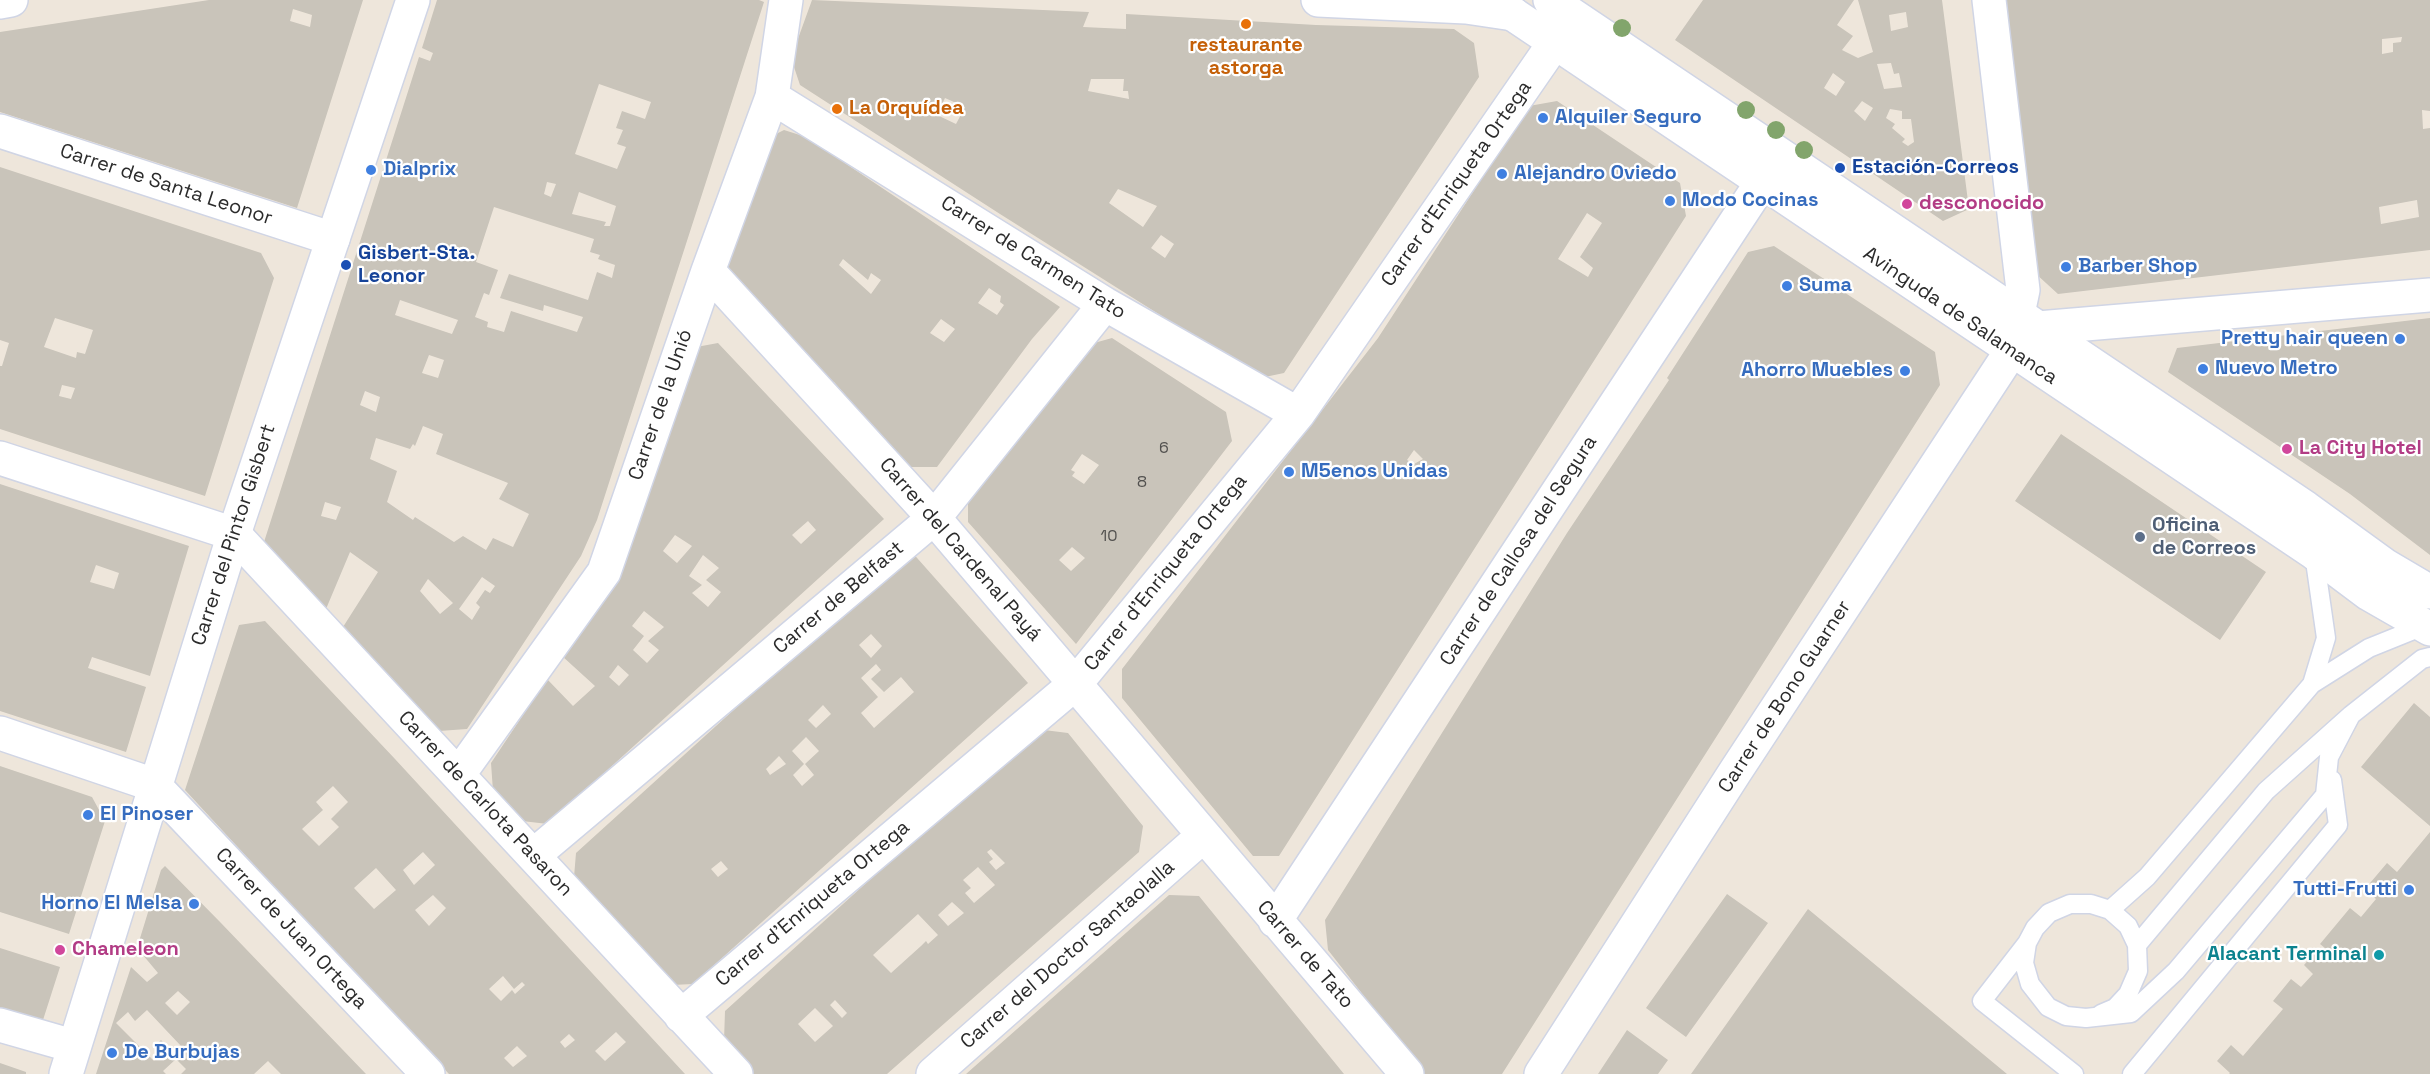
<!DOCTYPE html>
<meta charset="utf-8">
<style>
body{margin:0}
canvas{display:block;background:#eee6db}
</style>
<canvas width="2430" height="1074"></canvas>
<script>
const ctx = document.querySelector('canvas').getContext('2d');
ctx.lineJoin = 'round';
function fill(path, color) { ctx.fillStyle = color; ctx.fill(path, 'evenodd'); }
const poly = rows => new Path2D(rows.map(r => 'M' + r).join(''));
function trace(path, color, width, dash) { ctx.strokeStyle = color; ctx.lineWidth = width; ctx.lineCap = dash ? 'butt' : 'round'; ctx.setLineDash(dash || []); ctx.stroke(path); }
function label(font, color, halo, rows, align = 'center') {
  ctx.font = font + ' "Space Grotesk",sans-serif'; ctx.lineWidth = 4.5; ctx.setLineDash([]); ctx.textBaseline = 'middle'; ctx.strokeStyle = halo; ctx.fillStyle = color; for (const [text, x, y, turn = 0] of rows) {
    ctx.save(); ctx.translate(x, y); ctx.rotate((+turn || 0) * Math.PI / 180); ctx.textAlign = isNaN(turn) ? turn : align; if (halo) ctx.strokeText(text, 0, 0); ctx.fillText(text, 0, 0); ctx.restore();
  }
}
const building = poly([
 [209,0,363,0,297,208,0,112,0,32],
 [293,9,312,15,310,27,290,21],
 [437,0,759,0,764,2,597,520,581,556,467,729,439,731,343,627,378,572,350,552,326,609,264,542,419,57,430,61,433,53,422,48],
 [599,84,651,102,645,119,622,111,616,128,623,130,617,144,626,147,617,169,575,154],
 [547,182,556,184,551,197,544,194],
 [579,192,616,206,610,226,604,226,606,222,572,214],
 [494,207,594,239,590,252,600,255,598,259,615,265,612,278,597,272,588,300,509,274,500,298,543,311,544,305,583,317,577,332,511,311,504,332,487,327,488,322,475,317,484,293,489,295,498,270,476,262],
 [400,300,458,320,452,334,395,315],
 [429,355,444,360,438,378,422,373],
 [365,391,380,397,376,412,360,405],
 [423,426,443,434,436,454,508,483,499,499,529,514,513,547,493,538,486,550,463,536,454,542,415,517,413,520,387,502,397,471,370,459,376,438,410,449,413,444,415,446],
 [325,502,341,507,336,520,321,516],
 [482,577,495,586,490,593,485,590,476,603,480,607,472,620,459,609],
 [428,579,453,603,440,614,420,591],
 [812,0,1089,12,1083,27,1126,29,1126,14,1316,25,1454,29,1474,43,1479,77,1284,373,1260,378,1000,214,800,85,791,58],
 [1091,79,1124,79,1123,91,1128,91,1129,99,1088,91],
 [945,98,965,107,956,124,937,115],
 [1118,189,1157,206,1143,227,1109,203],
 [1161,235,1174,244,1165,258,1151,248],
 [1703,0,1854,0,1837,25,1853,36,1842,50,1858,58,1873,52,1858,0,1942,0,1969,209,1943,221,1675,40],
 [1906,12,1908,27,1891,31,1889,15],
 [1891,63,1894,74,1899,73,1902,87,1884,89,1877,64],
 [1833,73,1845,82,1836,96,1824,88],
 [1862,101,1873,108,1865,121,1854,111],
 [1890,109,1902,111,1902,119,1911,119,1914,142,1908,146,1902,142,1905,139,1892,128,1895,124,1886,118],
 [2001,0,2430,0,2430,111,2422,110,2423,129,2430,128,2430,250,2058,294,2035,273],
 [2402,37,2401,42,2393,43,2393,52,2382,54,2382,39],
 [2417,200,2419,217,2381,224,2379,207],
 [1557,101,1680,183,1686,216,1279,856,1253,856,1122,698,1122,669,1378,338,1529,106],
 [1587,213,1602,223,1580,257,1593,268,1588,277,1558,259],
 [1414,450,1423,459,1414,464,1407,460],
 [784,130,806,137,1060,307,1032,339,937,467,908,467,834,382,832,384,729,277,724,246,758,143],
 [843,259,868,280,871,273,881,280,871,294,839,265],
 [989,288,1001,296,1000,302,1004,305,997,315,978,303],
 [941,319,955,329,944,342,930,333],
 [0,167,261,253,274,278,205,496,0,429,0,366,2,366,9,343,0,340],
 [55,318,93,330,85,354,77,352,76,358,44,347],
 [62,385,75,388,71,399,59,396],
 [1774,246,1935,352,1940,385,1502,1074,1425,1074,1328,950,1325,920,1567,533,1669,380,1667,378,1748,252],
 [2430,318,2430,555,2350,494,2168,372,2177,348],
 [1112,338,1226,412,1232,441,1076,644,968,522,968,494,1080,347],
 [1082,454,1099,465,1084,484,1072,476,1075,472,1071,470],
 [1072,547,1085,558,1071,571,1059,560],
 [718,343,884,519,548,824,522,821,493,791,491,763,547,679,573,706,595,686,562,656,691,348],
 [808,521,816,530,801,544,792,535],
 [675,535,692,546,677,563,663,551],
 [703,555,719,568,706,580,721,592,708,607,692,593,702,585,689,576],
 [644,611,664,627,648,641,659,650,647,663,633,650,644,636,632,626],
 [618,665,629,675,619,686,609,677],
 [2061,434,2266,572,2220,640,2015,501],
 [0,484,189,546,150,676,92,657,88,668,146,687,126,752,0,711],
 [96,565,119,573,114,589,90,582],
 [910,550,1028,683,693,984,672,985,574,877,576,853],
 [871,634,882,646,871,658,859,645],
 [876,664,881,670,871,679,884,692,901,677,914,692,874,728,861,713,878,697,861,678],
 [823,705,831,714,816,728,808,720],
 [806,737,819,751,805,764,814,775,802,786,793,775,804,764,792,751],
 [779,756,786,764,770,775,766,769],
 [721,861,728,869,718,877,711,869],
 [265,621,395,759,685,1074,449,1074,355,974,185,790,239,625],
 [333,786,348,802,331,819,339,827,319,846,302,829,323,810,316,802],
 [423,852,435,865,414,885,403,870],
 [376,868,396,890,374,909,354,888],
 [433,895,446,908,429,926,415,910],
 [503,976,514,989,522,982,525,985,515,994,512,990,501,1001,489,989],
 [616,1032,626,1042,605,1061,595,1051],
 [569,1034,575,1040,565,1048,560,1042],
 [517,1046,527,1056,513,1067,504,1058],
 [2414,703,2430,717,2430,826,2361,767],
 [1036,729,1068,733,1143,826,1139,852,887,1074,754,1074,724,1041,725,1011],
 [991,849,1005,863,996,870,989,862,993,859,987,852],
 [978,867,995,885,974,903,965,893,971,888,963,880],
 [952,902,964,913,948,926,938,915],
 [918,914,938,935,928,944,926,941,921,946,891,973,873,955],
 [835,1000,847,1013,842,1018,830,1005],
 [815,1008,833,1026,815,1042,798,1024],
 [0,766,92,797,105,821,69,934,0,912],
 [2430,832,2430,1074,2229,1074,2230,1073,2217,1061,2231,1045,2243,1056,2283,1009,2273,1001,2291,979,2301,987,2313,974,2304,965,2318,949,2327,957,2331,953,2320,944,2350,908,2361,917,2376,899,2365,889,2387,863,2397,872],
 [165,866,221,923,366,1074,281,1074,268,1061,254,1074,181,1074,186,1069,176,1059,163,1071,166,1074,96,1074,131,967,147,982,158,973,137,948,161,870],
 [178,991,190,1002,177,1015,165,1003],
 [147,1010,181,1046,174,1054,161,1040,157,1044,163,1051,154,1061,116,1023,128,1012,135,1021],
 [1727,894,1768,923,1686,1037,1646,1008],
 [1169,895,1199,896,1344,1074,966,1074],
 [1808,909,2007,1074,1691,1074],
 [0,948,60,967,43,1020,0,1007],
 [1627,1030,1668,1060,1658,1074,1598,1074],
 [0,1063,26,1072,26,1074,0,1074]
]);
const lane = poly([
 [2312,684,2326,638,2314,554],
 [2110,910,2147,877,2312,684,2369,648,2426,625],
 [2027,943,2024,963,2030,984,2048,1007,2066,1016,2086,1018,2131,1013,2176,971,2325,795,2329,757,2351,715],
 [2137,945,2266,791,2351,715,2422,659,2430,657],
 [2074,1074,1982,1001,2027,943,2035,928,2049,913,2070,904,2091,904,2110,910,2128,926,2137,945,2138,971,2128,994,2115,1008,2101,1014],
 [2132,1074,2338,825,2332,780]
]);
const street = poly([
 [1318,0,1466,7,1513,14],
 [1989,0,2023,290,2018,314],
 [0,2,11,0],
 [772,97,1105,304,1298,414],
 [0,131,333,239],
 [708,271,934,518,1407,1074],
 [234,534,736,1074],
 [0,733,154,785,428,1074],
 [459,774,604,572,708,271,772,97,786,0],
 [534,855,934,518,1105,304],
 [1275,921,1762,182],
 [681,1016,1076,683,1298,414,1555,42],
 [0,1025,73,1046],
 [933,1074,1203,836],
 [1541,1074,1735,772,2012,350,2038,328,2430,295]
]);
const secondary = poly([
 [1492,0,2313,552,2369,594,2430,629],
 [1550,0,2306,508,2386,566,2430,592],
 [0,458,234,534],
 [66,1074,234,534,413,0]
]);
const trees = [
 [1622,28],
 [1746,110],
 [1776,130],
 [1804,150]
];
const markers = [
 [1246,24,6,"#e8710a"],
 [837,109,6,"#e8710a"],
 [1543,118,6,"#3f7fe0"],
 [1840,168,6,"#1a4fb4"],
 [371,170,6,"#3f7fe0"],
 [1502,174,6,"#3f7fe0"],
 [1670,201,6,"#3f7fe0"],
 [1907,204,6,"#d1479c"],
 [346,265,6,"#1a4fb4"],
 [2066,267,6,"#3f7fe0"],
 [1787,286,6,"#3f7fe0"],
 [2400,339,6,"#3f7fe0"],
 [2203,369,6,"#3f7fe0"],
 [1905,371,6,"#3f7fe0"],
 [2287,449,6,"#d1479c"],
 [1289,472,6,"#3f7fe0"],
 [2140,537,6,"#5c6f8a"],
 [88,815,6,"#3f7fe0"],
 [2409,890,6,"#3f7fe0"],
 [194,904,6,"#3f7fe0"],
 [60,950,6,"#d1479c"],
 [2379,955,6,"#0f9aa8"],
 [112,1053,6,"#3f7fe0"]
];
const numberNames = [
 ["6",1164,449],
 ["8",1142,483],
 ["10",1109,537]
];
const foodNames = [
 ["restaurante",1246,46],
 ["astorga",1246,69],
 ["La Orquídea",849,109,"left"]
];
const shopNames = [
 ["Alquiler Seguro",1555,118],
 ["Dialprix",383,170],
 ["Alejandro Oviedo",1514,174],
 ["Modo Cocinas",1682,201],
 ["Barber Shop",2078,267],
 ["Suma",1799,286],
 ["Pretty hair queen",2388,339,"right"],
 ["Nuevo Metro",2215,369],
 ["Ahorro Muebles",1893,371,"right"],
 ["M5enos Unidas",1301,472],
 ["El Pinoser",100,815],
 ["Tutti-Frutti",2397,890,"right"],
 ["Horno El Melsa",182,904,"right"],
 ["De Burbujas",124,1053]
];
const transitNames = [
 ["Estación-Correos",1852,168],
 ["Gisbert-Sta.",358,254],
 ["Leonor",358,277]
];
const streetNames = [
 ["Carrer d'Enriqueta Ortega",1457,184,-55],
 ["Carrer de Santa Leonor",166,185,18],
 ["Carrer de Carmen Tato",1033,258,32],
 ["Avinguda de Salamanca",1960,316,34],
 ["Carrer de la Unió",661,405,-71],
 ["Carrer del Pintor Gisbert",234,535,-72],
 ["Carrer del Cardenal Payá",960,550,49],
 ["Carrer de Callosa del Segura",1519,551,-57],
 ["Carrer d'Enriqueta Ortega",1166,573,-51],
 ["Carrer de Belfast",839,598,-40],
 ["Carrer de Bono Guarner",1785,697,-57],
 ["Carrer de Carlota Pasaron",485,804,47],
 ["Carrer d'Enriqueta Ortega",813,904,-40],
 ["Carrer de Juan Ortega",291,929,47],
 ["Carrer del Doctor Santaolalla",1068,955,-41],
 ["Carrer de Tato",1305,955,49]
];
const hotelNames = [
 ["desconocido",1919,204],
 ["La City Hotel",2299,449],
 ["Chameleon",72,950]
];
const serviceNames = [
 ["Oficina",2152,526],
 ["de Correos",2152,549]
];
const cultureNames = [
 ["Alacant Terminal",2367,955]
];
fill(building, '#c9c4ba');
trace(lane, '#d0d5e5', 21);
trace(street, '#d0d5e5', 36);
trace(secondary, '#d0d5e5', 36);
trace(lane, '#fff', 18);
trace(street, '#fff', 33);
trace(secondary, '#fff', 33);
ctx.fillStyle = '#82a56c';
for (const [x, y] of trees) { ctx.beginPath(); ctx.arc(x, y, 9, 0, 2 * Math.PI); ctx.fill(); }
for (const [x, y, r, color] of markers) { const dot = new Path2D(); dot.arc(x, y, r, 0, 2 * Math.PI); ctx.fillStyle = color; ctx.fill(dot); trace(dot, '#fff', 2); }
label('16px', '#52514f', null, numberNames);
label('bold 20px', '#c56008', '#fff', foodNames);
label('bold 20px', '#366cbe', '#fff', shopNames, 'left');
label('bold 20px', '#164399', '#fff', transitNames, 'left');
label('20px', '#2b2b2b', '#fff', streetNames);
label('bold 20px', '#b23c85', '#fff', hotelNames, 'left');
label('bold 20px', '#4e5e75', '#fff', serviceNames, 'left');
label('bold 20px', '#0d838f', '#fff', cultureNames, 'right');
</script>
